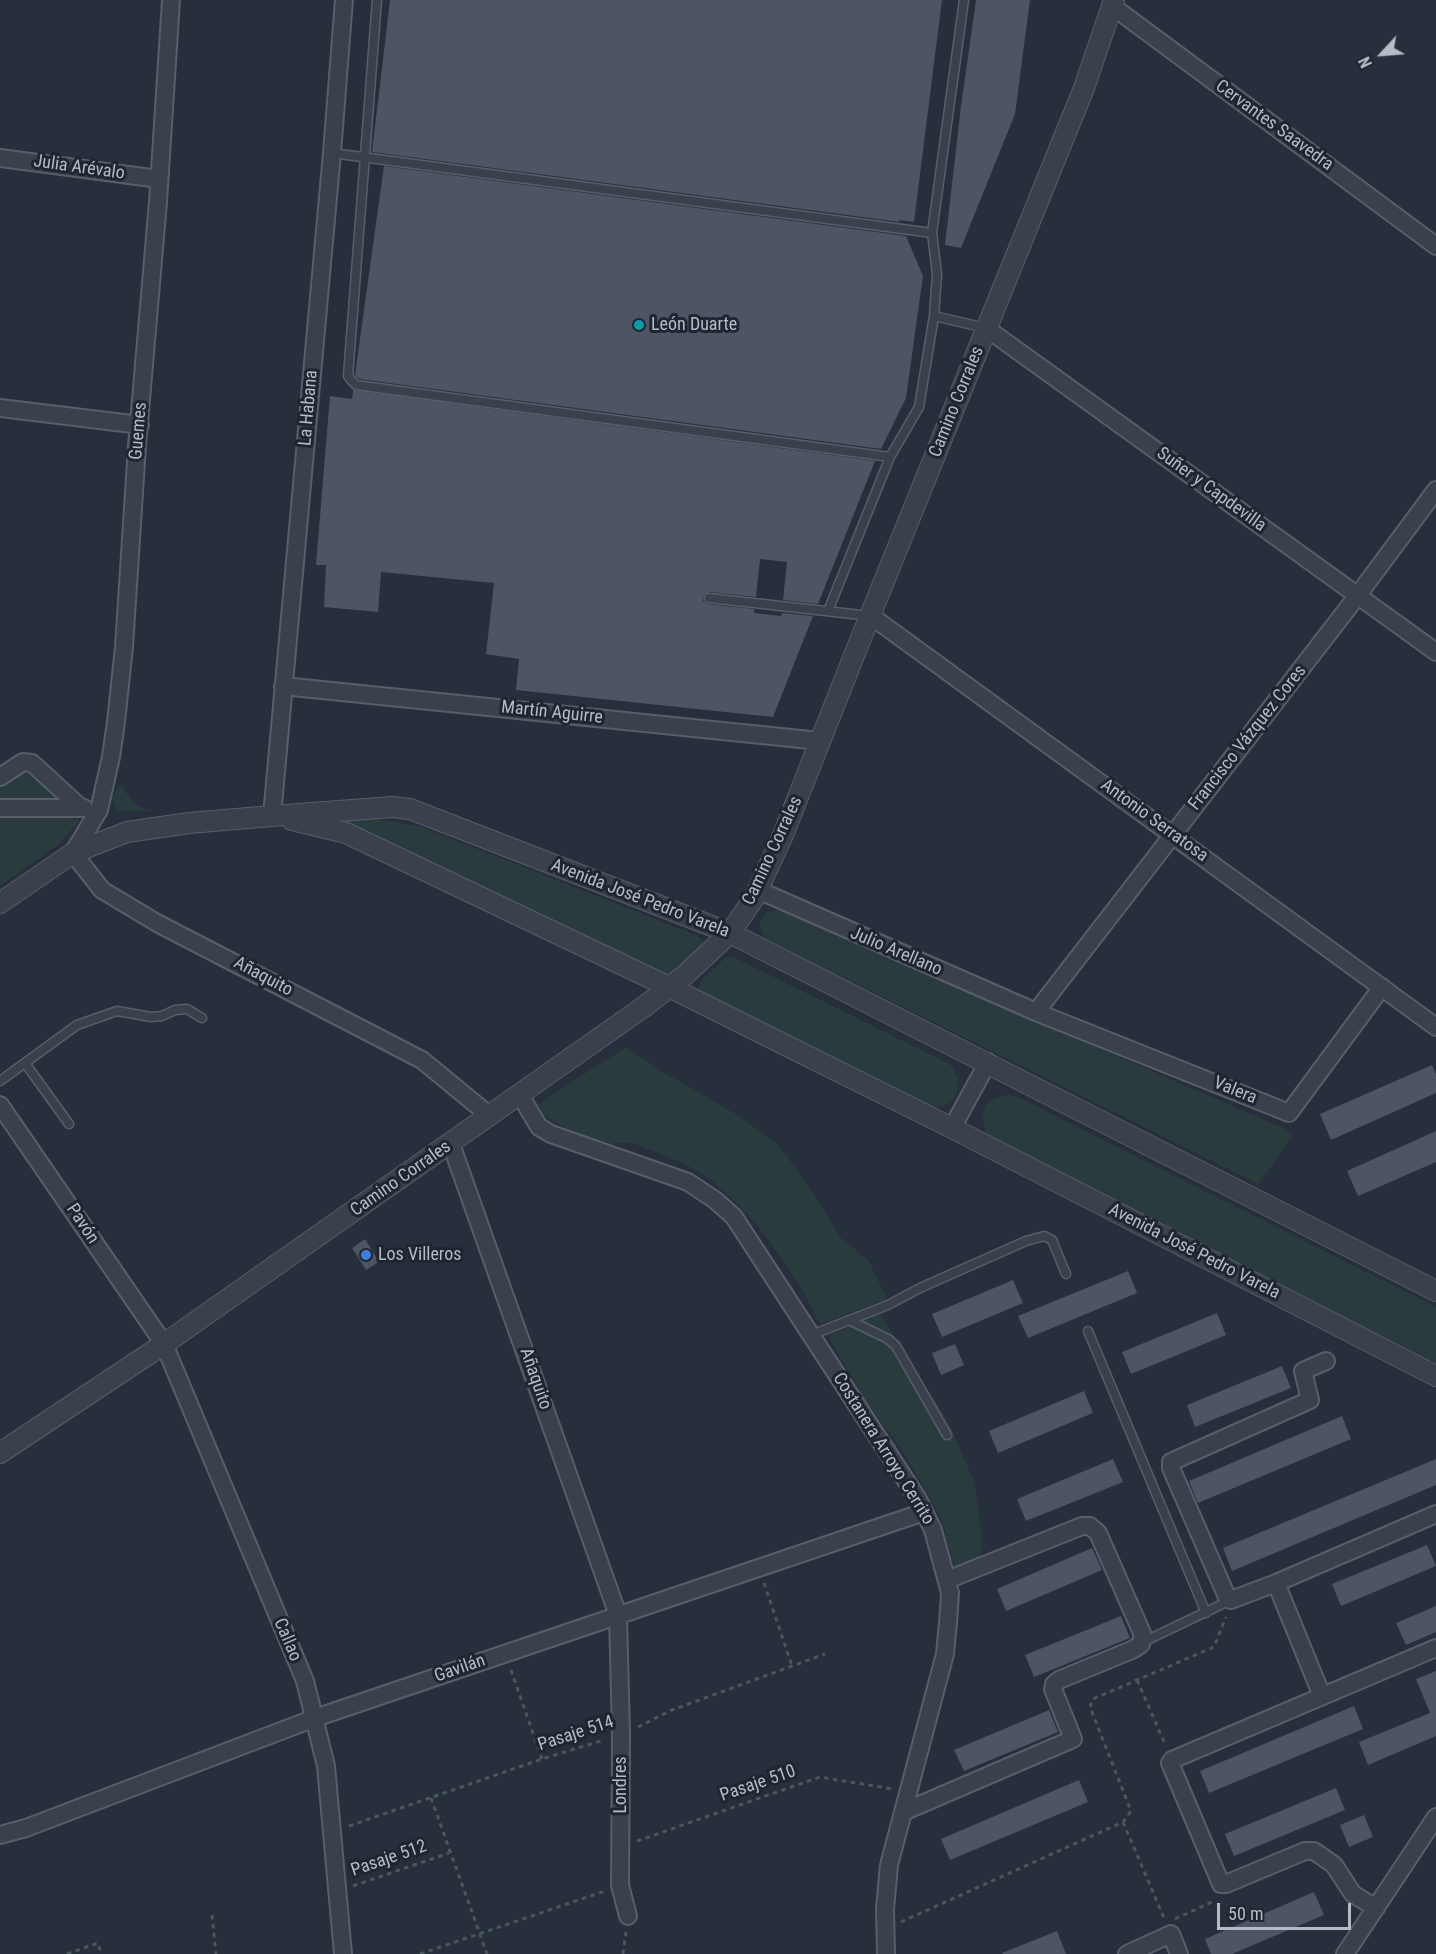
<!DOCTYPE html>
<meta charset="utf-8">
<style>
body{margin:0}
#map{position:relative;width:1436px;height:1954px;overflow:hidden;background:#272e3c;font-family:"Roboto Condensed",sans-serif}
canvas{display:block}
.north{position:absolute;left:1352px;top:24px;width:60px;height:60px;-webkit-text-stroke:4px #1f2531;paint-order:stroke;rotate:244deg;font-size:16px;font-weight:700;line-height:24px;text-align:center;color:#b6bbc7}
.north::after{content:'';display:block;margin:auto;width:21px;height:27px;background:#b6bbc7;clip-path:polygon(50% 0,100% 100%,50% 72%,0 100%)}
.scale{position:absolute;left:1217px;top:1903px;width:134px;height:27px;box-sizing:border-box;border:3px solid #b6bbc7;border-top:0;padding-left:8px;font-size:18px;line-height:21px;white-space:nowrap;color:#b6bbc7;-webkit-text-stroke:4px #1f2531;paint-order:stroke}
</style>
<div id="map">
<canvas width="1436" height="1954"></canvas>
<div class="north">N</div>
<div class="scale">50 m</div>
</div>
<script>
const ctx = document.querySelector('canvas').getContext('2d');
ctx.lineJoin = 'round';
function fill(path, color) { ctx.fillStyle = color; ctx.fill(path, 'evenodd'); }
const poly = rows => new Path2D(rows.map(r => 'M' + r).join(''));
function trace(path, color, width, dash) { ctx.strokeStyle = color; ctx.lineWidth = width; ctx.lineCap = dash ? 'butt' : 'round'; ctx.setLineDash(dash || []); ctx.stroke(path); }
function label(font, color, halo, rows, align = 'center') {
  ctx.font = font + ' "Roboto Condensed",sans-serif'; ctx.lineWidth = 6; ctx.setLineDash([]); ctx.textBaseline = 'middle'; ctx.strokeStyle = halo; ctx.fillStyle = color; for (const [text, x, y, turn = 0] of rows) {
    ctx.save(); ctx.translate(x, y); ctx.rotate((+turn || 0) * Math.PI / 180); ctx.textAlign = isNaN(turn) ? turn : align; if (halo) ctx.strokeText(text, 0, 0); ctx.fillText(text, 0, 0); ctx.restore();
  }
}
const green = poly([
 [28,771,32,773,73,804,0,804,0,785],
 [119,783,133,802,145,809,152,811,118,811,112,799],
 [0,813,25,817,48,816,79,819,79,821,60,843,0,886],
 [364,817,419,826,691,933,699,937,703,942,700,951,676,975,662,978,325,820],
 [776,910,787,913,846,938,1283,1128,1294,1135,1258,1184,773,942,765,937,759,925,765,913],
 [731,956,946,1062,953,1067,959,1082,955,1098,950,1103,944,1106,936,1107,925,1105,699,992,698,989,701,981,725,958],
 [626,1047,663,1072,734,1113,777,1143,810,1188,841,1238,869,1261,887,1299,820,1324,801,1288,767,1238,745,1211,711,1180,685,1164,633,1143,608,1143,569,1130,543,1115,538,1104],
 [1007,1095,1018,1097,1436,1307,1436,1363,994,1140,987,1134,984,1127,982,1117,983,1110,987,1103,992,1100],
 [880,1314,949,1423,975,1484,982,1534,981,1559,955,1569,942,1521,924,1487,900,1447,867,1403,826,1333]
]);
const building = poly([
 [390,0,942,0,914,222,899,220,900,222,372,152],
 [976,0,1030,0,1015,114,961,248,945,245,961,106],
 [384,166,906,236,923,276,906,398,881,449,359,379,355,375],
 [353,390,875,461,818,604,783,600,787,562,760,559,756,597,710,592,704,595,703,601,708,604,754,609,754,613,781,616,782,613,813,616,773,717,516,690,519,659,486,654,494,583,381,572,378,612,324,607,326,565,316,565,330,396,352,399],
 [1432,1065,1436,1074,1436,1093,1331,1140,1320,1114],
 [1436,1131,1436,1162,1358,1196,1347,1171],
 [365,1239,379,1262,366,1270,352,1248],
 [1128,1271,1137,1293,1028,1338,1018,1316],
 [1013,1280,1023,1303,942,1337,932,1314],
 [1217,1313,1226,1335,1131,1374,1122,1352],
 [955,1344,964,1365,941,1375,932,1353],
 [1282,1366,1291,1388,1195,1427,1187,1405],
 [1084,1391,1093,1413,998,1453,989,1431],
 [1342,1416,1351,1439,1198,1503,1189,1481],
 [1113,1459,1123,1482,1026,1521,1017,1499],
 [1436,1459,1436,1485,1232,1571,1223,1548],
 [1427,1545,1436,1566,1341,1606,1332,1584],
 [1092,1548,1102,1570,1006,1611,997,1589],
 [1436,1606,1436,1632,1406,1645,1396,1623],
 [1121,1616,1130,1638,1034,1677,1025,1655],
 [1436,1671,1436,1736,1368,1765,1359,1742,1430,1713,1416,1679],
 [1354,1706,1363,1729,1209,1793,1200,1771],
 [1049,1710,1058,1732,964,1771,954,1750],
 [1079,1780,1088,1802,950,1860,941,1839],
 [1336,1788,1345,1810,1234,1856,1225,1834],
 [1364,1815,1373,1837,1349,1847,1340,1825],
 [1314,1892,1324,1915,1232,1954,1211,1954,1205,1939],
 [1057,1931,1066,1954,1003,1954,1002,1953]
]);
const path = poly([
 [764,1583,792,1666],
 [511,1670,542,1759],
 [1137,1680,1165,1744],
 [638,1727,672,1710,825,1654],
 [431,1798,487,1954],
 [1123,1822,1164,1918],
 [349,1826,542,1759,604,1740],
 [637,1841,820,1777,892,1789],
 [353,1886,449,1853],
 [212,1915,216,1954],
 [1175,1919,1216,1900],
 [901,1922,1123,1822,1131,1811,1090,1707,1093,1699,1214,1647,1226,1617],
 [67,1954,98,1943,101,1954],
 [420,1954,605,1891],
 [623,1954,626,1932]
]);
const service = poly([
 [377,0,348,376,352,381,356,385,890,457],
 [964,0,932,233,937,274,934,316,986,328],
 [332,153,932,233],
 [709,598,870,616],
 [828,611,890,457,919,407,934,316],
 [25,1063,69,1124],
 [0,1081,77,1025,117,1011,151,1017,162,1016,175,1010,187,1009,202,1018],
 [849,1320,888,1339,896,1346,947,1435],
 [1088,1331,1206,1613],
 [811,1335,888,1305,920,1288,1026,1241,1044,1236,1052,1240,1066,1274],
 [1141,1643,1231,1600]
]);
const minor = poly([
 [171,0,158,202,137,446,124,647,116,722,111,757,99,810,73,853,102,890,157,923,422,1060,490,1116],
 [1112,6,1436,246],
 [0,158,159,179],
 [986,328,1436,652],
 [0,408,140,425],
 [871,616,1436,1027],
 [283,686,820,741],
 [0,777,23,762,32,763,80,807],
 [0,808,84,808],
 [272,816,332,153,344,0],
 [758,890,1036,1012,1289,1113,1382,987],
 [1036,1012,1358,595,1436,490],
 [520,1095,539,1127,551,1134,688,1182,715,1200,734,1217,918,1499,933,1530,950,1593,948,1623,945,1654,889,1865,885,1909,886,1954],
 [0,1105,164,1344,305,1681,326,1766,343,1954],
 [952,1128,988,1062],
 [451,1144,618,1615,621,1734,620,1885,628,1916],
 [1276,1583,1436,1514],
 [1322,1696,1276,1583,1231,1600,1227,1597,1171,1468,1171,1462,1310,1400,1303,1371,1326,1361],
 [903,1812,1073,1739,1053,1689,1054,1684,1059,1680,1134,1649,1141,1644,1142,1639,1142,1633,1098,1533,1090,1526,1082,1526,947,1580],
 [0,1835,26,1828,315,1718,924,1512],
 [1376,1908,1353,1894,1334,1865,1314,1851,1305,1851,1226,1884,1221,1884,1170,1763,1172,1760,1436,1648],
 [1127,1954,1171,1934,1179,1954],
 [1345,1954,1436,1817]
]);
const tertiary = poly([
 [292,820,346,833,669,987,952,1128,1436,1376],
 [0,903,73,853,127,832,189,823,272,816,392,807,410,809,730,933,1436,1291],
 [0,1453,164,1344,645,1006,685,975,730,933,754,898,783,835,857,648,1084,88,1114,0]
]);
const markers = [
 [639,325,6,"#0f9aa8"],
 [366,1255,6,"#3f7fe0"]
];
const streetNames = [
 ["Cervantes Saavedra",1274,126,36],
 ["Julia Arévalo",79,168,8],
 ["Camino Corrales",957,402,-68],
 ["La Habana",309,408,-85],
 ["Guemes",139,431,-85],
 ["Suñer y Capdevilla",1211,490,36],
 ["Martín Aguirre",552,713,6],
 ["Francisco Vázquez Cores",1248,738,-52],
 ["Antonio Serratosa",1154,821,36],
 ["Camino Corrales",773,851,-65],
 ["Avenida José Pedro Varela",640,899,21],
 ["Julio Arellano",896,952,23],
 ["Añaquito",263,977,28],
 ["Valera",1235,1091,22],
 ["Camino Corrales",401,1179,-35],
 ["Pavón",82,1224,57],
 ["Avenida José Pedro Varela",1194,1252,27],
 ["Añaquito",535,1379,71],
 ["Costanera Arroyo Cerrito",883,1449,58],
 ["Callao",287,1640,67],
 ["Gavilán",460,1669,-19],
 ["Pasaje 514",576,1734,-18],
 ["Pasaje 510",758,1784,-19],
 ["Londres",621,1785,-90],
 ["Pasaje 512",389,1859,-19]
];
const poiNames = [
 ["León Duarte",651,325],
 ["Los Villeros",378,1255]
];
fill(green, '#2a3b3e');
fill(building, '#4d5464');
trace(service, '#585e6a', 11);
trace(minor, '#585e6a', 20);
trace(tertiary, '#585e6a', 22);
trace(path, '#49585c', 3, [4.5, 4.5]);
trace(service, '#3a404c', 8);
trace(minor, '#3a404c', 16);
trace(tertiary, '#3a404c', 20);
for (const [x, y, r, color] of markers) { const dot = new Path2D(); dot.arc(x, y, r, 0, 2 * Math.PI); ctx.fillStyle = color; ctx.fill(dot); trace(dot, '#1f2531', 2); }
label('18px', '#b6bbc7', '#1f2531', streetNames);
label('18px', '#b6bbc7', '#1f2531', poiNames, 'left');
</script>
